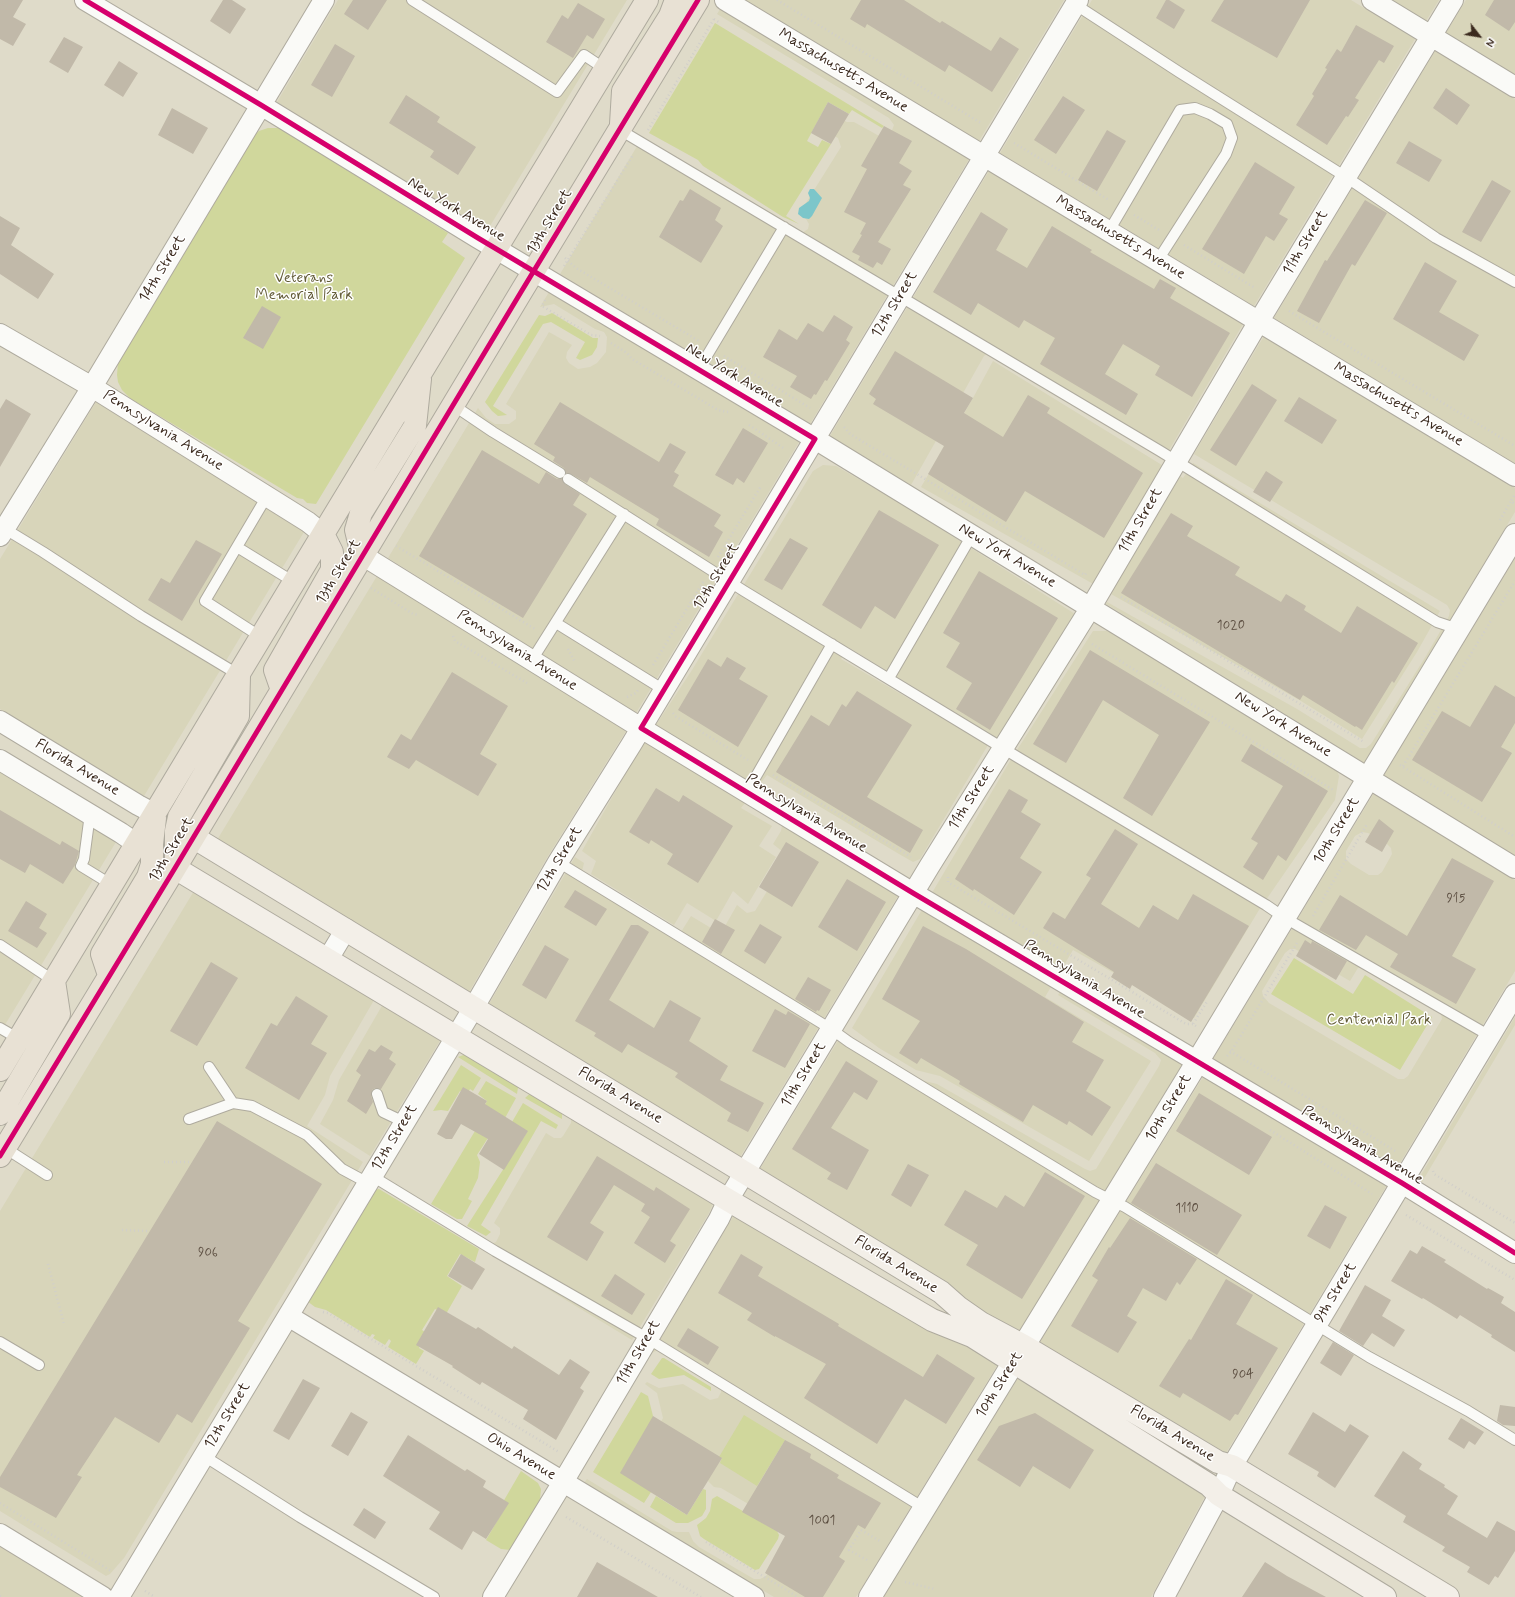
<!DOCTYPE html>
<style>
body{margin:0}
#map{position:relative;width:1515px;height:1597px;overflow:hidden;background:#dfdbc9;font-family:Mynerve,sans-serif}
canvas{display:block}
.north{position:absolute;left:1459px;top:16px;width:40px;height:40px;-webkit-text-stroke:3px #fff;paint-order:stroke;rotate:121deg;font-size:11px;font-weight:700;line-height:16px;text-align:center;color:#3b2a1e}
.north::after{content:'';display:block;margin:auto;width:14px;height:18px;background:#3b2a1e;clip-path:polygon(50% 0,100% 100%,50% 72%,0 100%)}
</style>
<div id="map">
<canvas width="1515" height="1597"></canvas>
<div class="north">N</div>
</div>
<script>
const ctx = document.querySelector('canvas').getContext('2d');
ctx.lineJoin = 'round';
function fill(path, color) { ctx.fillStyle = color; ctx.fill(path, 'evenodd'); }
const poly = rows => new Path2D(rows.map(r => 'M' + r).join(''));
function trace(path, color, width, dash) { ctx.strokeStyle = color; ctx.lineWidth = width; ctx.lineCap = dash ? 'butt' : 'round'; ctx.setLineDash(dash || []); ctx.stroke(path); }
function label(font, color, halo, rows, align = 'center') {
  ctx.font = font + ' Mynerve,sans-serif'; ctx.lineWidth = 3; ctx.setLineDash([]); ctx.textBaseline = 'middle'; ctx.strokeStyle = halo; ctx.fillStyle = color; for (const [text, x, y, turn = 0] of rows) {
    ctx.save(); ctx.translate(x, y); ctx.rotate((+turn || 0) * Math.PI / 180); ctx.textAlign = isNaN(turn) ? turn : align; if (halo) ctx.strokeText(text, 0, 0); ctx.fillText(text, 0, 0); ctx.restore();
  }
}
const built = poly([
 [338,0,627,0,487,231,277,102],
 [745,0,1064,0,979,141],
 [1092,0,1351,0,1415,39,1254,306,1000,153],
 [1392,0,1439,0,1426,21],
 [1466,0,1515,0,1515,75,1446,33],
 [720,9,969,159,810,424,560,274,642,138,802,233,808,229,809,224,806,219,799,214,841,147,838,138,824,131,833,115,847,122,854,122,881,137,891,133,894,125,889,118,717,14],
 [1435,51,1515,99,1515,464,1274,318],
 [989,171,1243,324,1165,457,989,352,984,356,911,485,830,436],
 [549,292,799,442,636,713,388,558,478,408,486,418,495,424,509,424,516,419,516,411,506,404,549,332,572,345,567,352,566,358,569,363,578,369,590,367,597,363,606,352,607,337,604,332,595,329,554,304,540,307],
 [1264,336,1515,488,1515,512,1364,763,1106,604,1107,602,1297,709,1360,748,1366,748,1371,744,1426,656,1449,616,1450,610,1447,605,1194,454],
 [993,361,1183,478,1193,463,1440,611,1417,652,1362,739,1301,701,921,487,973,398],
 [96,402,304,532,144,796,0,709,0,559],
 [823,465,836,466,900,503,1075,614,997,738,848,647,841,659,988,745,920,859,913,862,899,854,767,775,741,808,772,826,759,846,776,857,748,904,733,891,716,921,687,903,674,925,591,874,596,861,582,851,633,760,692,670,813,471],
 [1515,558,1515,856,1384,775],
 [377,576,626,731,548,856,469,992,217,840],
 [1093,631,1107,631,1117,634,1336,768,1339,776,1335,800,1259,910,1194,1018,1073,950,1045,997,1151,1061,1089,1161,940,1076,916,1070,879,1048,852,1028,1010,761],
 [0,772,116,842,0,1033],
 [1374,793,1515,880,1515,971,1397,1168,1213,1059],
 [1362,832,1368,833,1387,844,1391,848,1392,854,1382,872,1378,875,1369,875,1351,864,1346,859,1346,851,1355,836],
 [1290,949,1295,949,1350,981,1358,968,1364,966,1441,1014,1442,1019,1408,1076,1404,1079,1398,1079,1269,1003,1263,996,1262,991,1285,953],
 [782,825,898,896,740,1157,489,1004,575,857,584,863,581,875,681,932,691,916,711,928,725,926,737,905,747,913,755,911,786,860,783,852,773,844,781,831],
 [194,891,377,995,330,1076,325,1095,307,1126,363,1162,124,1558,110,1574,106,1576,0,1511,0,1211],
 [1060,992,1182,1065,1019,1332,986,1314,760,1169,844,1031,846,1035,912,1078,937,1084,1085,1169,1090,1171,1096,1169,1159,1066,1161,1060,1155,1053,1058,995],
 [383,1004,441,1039,370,1156,320,1124,333,1100,339,1080],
 [1515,1017,1515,1025,1422,1182,1418,1180],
 [1203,1077,1387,1185,1226,1453,1039,1343],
 [571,1117,713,1203,709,1213,632,1340,488,1253,487,1246,496,1242,500,1234,500,1228,494,1223,546,1133,554,1138,561,1138,563,1136,571,1123],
 [734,1215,968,1345,998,1364,856,1597,774,1597,584,1483,587,1479,672,1531,677,1532,689,1532,693,1541,699,1547,754,1579,760,1579,766,1576,786,1544,784,1525,721,1488,714,1487,708,1481,633,1471,663,1418,657,1393,645,1384,647,1382,659,1388,683,1384,710,1400,718,1398,721,1392,721,1386,660,1349,652,1353],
 [1018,1378,1205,1496,1151,1597,883,1597],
 [0,1547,83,1597,0,1597]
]);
const green = poly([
 [715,23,884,126,882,128,852,110,849,114,828,102,807,141,818,147,822,140,831,144,786,216,799,224,783,217,703,166,698,160,649,133],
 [268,128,279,128,448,233,442,242,465,258,316,504,307,503,303,499,297,498,131,399,122,390,118,382,117,375,118,362,253,136,259,131],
 [552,313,593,338,598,338,597,347,592,355,580,360,576,358,585,342,551,322,543,324,493,406,507,415,498,416,492,411,485,402,539,315,545,316],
 [1294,958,1353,994,1365,975,1432,1017,1400,1070,1271,994],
 [469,1053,519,1081,517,1094,458,1057],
 [461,1065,481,1078,473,1091,470,1089,467,1095,460,1091,448,1111,441,1110,433,1111],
 [486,1081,516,1098,505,1118,502,1116,477,1155,480,1162,478,1178,468,1199,472,1201,462,1219,457,1219,431,1204,475,1131,471,1129,487,1101,478,1094],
 [534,1090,562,1111,562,1119,525,1098],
 [523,1103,558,1125,556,1129,541,1121,481,1225,491,1232,486,1236,467,1226,527,1132,512,1122],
 [379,1189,479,1249,475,1262,460,1254,447,1276,462,1286,446,1314,435,1309,422,1330,425,1332,419,1348,424,1351,416,1364,388,1347,391,1341,389,1339,385,1345,373,1338,375,1335,372,1334,370,1337,326,1310,315,1307,307,1301,374,1190],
 [662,1358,664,1358,711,1387,711,1391,684,1375,659,1379,651,1374],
 [641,1392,648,1396,653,1416,651,1492,644,1503,593,1472],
 [744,1415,785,1440,757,1486,720,1463,722,1458,719,1457],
 [521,1471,538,1483,541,1489,540,1499,535,1510,510,1550,501,1549,486,1540,507,1504,503,1502],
 [703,1489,706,1490,706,1509,702,1516,688,1523,676,1523,650,1507,656,1496,687,1515],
 [717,1496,777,1531,779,1535,778,1539,759,1569,755,1570,704,1539,700,1536,697,1525,706,1518,710,1511,712,1499]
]);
const water = poly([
 [810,189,814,189,822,198,812,216,809,219,803,218,798,214,799,208,809,201,810,198,808,193]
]);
const building = poly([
 [0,0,23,0,13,17,26,24,13,46,0,39],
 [223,0,232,0,246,9,230,34,210,21],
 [353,0,387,0,368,30,344,14],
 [861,0,904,0,940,23,942,21,991,51,1000,37,1019,49,992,92,949,65,945,72,867,24,865,28,850,19],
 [1166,0,1169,0,1185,10,1174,29,1156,18],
 [1224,0,1310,0,1277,58,1211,21],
 [1494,0,1515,0,1515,22,1509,31,1485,15],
 [578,3,605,19,593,39,587,35,573,58,546,42,562,15,568,19],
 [1356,25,1394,46,1384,63,1379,60,1355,98,1359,100,1348,117,1346,116,1327,145,1296,125,1314,96,1312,94,1327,69,1325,68,1337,49,1341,52],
 [64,37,83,47,68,73,49,62],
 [335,44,355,56,332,97,311,85],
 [119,61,138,73,123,97,104,85],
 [1446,88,1470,105,1457,125,1433,108],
 [406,95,440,117,437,122,476,147,458,175,430,157,434,151,389,123],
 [1063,96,1085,110,1056,154,1034,140],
 [828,102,849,114,831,144,811,133],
 [172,108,208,128,193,154,158,135],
 [884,126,912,141,899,163,912,171,903,185,911,189,878,242,891,249,882,265,877,262,873,268,858,260,860,256,852,252,862,235,860,234,866,223,844,212,867,169,861,166],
 [1107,130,1126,141,1097,191,1078,180],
 [1409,141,1442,160,1429,182,1396,163],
 [1255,162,1295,187,1279,214,1288,219,1274,241,1266,236,1244,274,1202,249],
 [1492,180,1511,191,1481,242,1462,232],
 [690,189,721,208,715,220,723,226,701,263,659,237,680,200,683,201],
 [1365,200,1387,213,1355,266,1352,264,1319,323,1297,311,1325,260,1327,261],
 [981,212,1008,229,996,250,1027,268,1052,226,1092,250,1090,252,1154,289,1160,279,1176,288,1170,298,1230,333,1192,397,1155,375,1160,366,1123,344,1105,374,1138,394,1126,415,1040,364,1055,338,1024,320,1019,328,978,303,971,315,933,292],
 [0,216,20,228,11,245,54,274,38,299,0,274],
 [1425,262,1457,281,1439,312,1479,335,1464,361,1393,319],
 [262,306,281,317,263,349,243,338],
 [834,315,853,327,846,340,850,343,827,381,825,380,816,395,814,394,811,399,790,387,797,376,763,357,779,329,797,340,808,323,823,332],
 [895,351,973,398,964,413,1003,437,1028,395,1050,408,1047,413,1143,473,1104,538,1025,491,1006,522,928,474,944,446,873,404,876,399,869,394],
 [1252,384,1277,400,1236,466,1210,450],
 [1299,397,1337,420,1322,444,1284,421],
 [6,399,31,414,0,467,0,409],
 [560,402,659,462,670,443,686,452,674,472,679,475,673,486,721,515,714,526,723,532,709,557,656,525,659,519,590,477,587,483,571,474,566,473,564,468,553,461,555,457,534,444],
 [743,428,768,443,744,483,737,478,733,485,715,475],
 [482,450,539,484,546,472,557,479,562,479,565,484,580,494,573,505,587,514,523,618,419,556],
 [1266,471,1283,482,1270,502,1253,492],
 [879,510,939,545,895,619,875,606,861,629,822,605],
 [1171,513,1193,526,1187,536,1240,567,1235,575,1281,602,1286,594,1306,606,1304,610,1341,633,1357,606,1418,643,1394,683,1392,681,1362,730,1356,726,1355,727,1303,695,1300,700,1121,593],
 [790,538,808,548,782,590,764,580],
 [196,540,222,554,182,621,148,600,161,578,170,583],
 [979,571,1058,618,990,730,956,709,972,683,946,667,960,643,943,633],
 [1090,650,1210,722,1152,816,1123,798,1159,735,1103,700,1066,763,1033,744],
 [727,657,746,668,739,679,768,696,738,747,678,710,708,659,721,667],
 [452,672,508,706,480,754,497,764,478,796,416,760,409,769,387,757,401,734,411,740],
 [1495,685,1515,697,1515,723,1501,747,1512,753,1482,802,1412,760,1442,711,1470,727],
 [857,691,912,725,867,797,923,830,910,853,776,772,811,715,829,726,842,704,846,707],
 [1251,744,1328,791,1286,861,1278,855,1263,880,1243,867,1258,843,1251,839,1283,786,1241,761],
 [656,788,679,802,683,795,733,826,698,883,667,864,673,854,651,840,649,844,629,832],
 [1009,789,1028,800,1021,812,1041,824,1020,858,1042,872,1014,915,974,889,973,891,955,879],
 [0,810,60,845,62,841,79,851,75,865,63,884,30,864,25,873,0,859],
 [1379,819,1394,831,1382,852,1365,842],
 [1115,829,1138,844,1101,904,1139,928,1153,905,1178,920,1193,894,1249,926,1191,1022,1132,985,1130,989,1111,977,1114,972,1043,928,1053,912,1065,919,1091,878,1086,875],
 [786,842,819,862,792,907,759,887],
 [1452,858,1494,881,1452,956,1476,969,1456,1004,1390,967,1398,954,1366,935,1356,950,1319,930,1340,895,1407,936],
 [847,879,886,902,857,951,818,927],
 [575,890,607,909,596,926,564,907],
 [26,901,47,914,39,928,47,933,37,948,8,931],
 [715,919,735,930,721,954,702,942],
 [760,924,782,937,765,964,744,951],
 [631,925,638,925,649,932,609,1000,654,1028,670,1000,701,1018,689,1041,728,1066,720,1080,764,1103,748,1132,727,1121,731,1113,675,1077,678,1073,628,1044,622,1053,594,1036,596,1033,575,1021],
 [923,926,966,949,1084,1022,1072,1042,1104,1060,1086,1091,1111,1107,1092,1136,1069,1121,1067,1125,1033,1105,1023,1122,959,1084,960,1081,921,1058,917,1064,899,1053,920,1021,882,999],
 [1305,940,1311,944,1312,941,1347,961,1336,980,1296,956],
 [545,945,569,959,546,999,522,985],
 [211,962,238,978,197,1046,170,1031],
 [808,977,831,990,819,1011,817,1010,816,1012,795,999],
 [296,996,328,1016,311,1044,327,1053,299,1100,245,1068,271,1023,277,1026],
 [775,1009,786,1015,788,1011,810,1024,785,1068,752,1051],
 [381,1045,393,1052,389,1059,396,1064,381,1089,375,1088,372,1090,371,1096,373,1102,366,1114,347,1101,361,1075,356,1071,369,1049,375,1052],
 [846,1061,878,1081,867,1100,854,1092,831,1128,869,1150,847,1190,827,1179,831,1173,792,1149],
 [463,1087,487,1101,485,1104,528,1131,504,1170,479,1154,488,1139,461,1124,452,1139,446,1139,437,1134],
 [1199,1093,1272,1137,1249,1175,1176,1131],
 [217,1121,322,1184,238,1321,250,1328,192,1423,177,1414,159,1443,115,1417,77,1475,82,1477,56,1518,0,1487,0,1477],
 [597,1156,654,1191,656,1187,690,1209,670,1241,676,1245,665,1263,634,1243,650,1217,641,1211,645,1204,614,1185,590,1223,604,1232,587,1261,547,1237],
 [1156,1163,1242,1215,1217,1255,1131,1203],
 [908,1164,929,1175,911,1207,891,1195],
 [1045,1172,1085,1196,1022,1299,966,1265,978,1245,944,1225,965,1190,997,1208,1005,1195,1024,1207],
 [1325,1205,1347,1217,1330,1249,1307,1236],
 [1130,1218,1197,1259,1180,1285,1177,1282,1166,1301,1143,1288,1127,1316,1137,1322,1118,1353,1071,1326,1098,1280,1092,1276,1109,1247,1110,1248],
 [1422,1246,1446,1260,1444,1262,1487,1289,1488,1288,1504,1297,1501,1303,1515,1312,1515,1352,1491,1337,1492,1335,1460,1315,1457,1319,1423,1298,1422,1299,1391,1281,1410,1250,1417,1254],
 [461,1254,485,1269,472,1290,448,1276],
 [741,1254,763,1267,758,1276,839,1324,838,1326,923,1377,937,1354,975,1378,946,1424,905,1399,877,1444,804,1398,826,1364,775,1336,775,1337,747,1320,752,1313,718,1293],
 [615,1274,645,1294,632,1315,601,1296],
 [1226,1279,1253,1295,1236,1324,1278,1348,1238,1415,1235,1414,1230,1421,1183,1393,1180,1398,1159,1386,1189,1339,1191,1340],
 [1365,1285,1391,1300,1382,1316,1405,1330,1394,1347,1372,1333,1363,1346,1339,1331],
 [438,1307,476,1329,478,1327,512,1349,514,1346,559,1375,570,1359,590,1372,580,1388,584,1391,556,1440,523,1419,528,1410,482,1382,480,1385,452,1367,453,1366,416,1345],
 [688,1328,719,1347,708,1365,677,1346],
 [1333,1342,1354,1355,1341,1376,1320,1363],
 [303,1379,320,1388,289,1440,273,1431],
 [1500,1405,1515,1407,1515,1426,1503,1425,1497,1421],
 [351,1412,368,1422,348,1456,331,1446],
 [1313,1412,1345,1432,1350,1424,1369,1436,1335,1488,1317,1476,1319,1472,1288,1454],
 [1035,1413,1094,1450,1070,1489,1033,1466,1020,1487,977,1460,999,1426],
 [653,1416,722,1458,687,1515,620,1473],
 [1461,1418,1484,1432,1475,1445,1469,1441,1464,1449,1448,1439],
 [408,1435,465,1471,467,1469,486,1481,483,1487,509,1503,486,1539,473,1531,462,1550,429,1529,440,1512,383,1476],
 [785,1440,811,1454,810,1458,839,1475,837,1478,881,1503,865,1529,858,1525,839,1557,845,1561,823,1597,805,1597,765,1573,785,1536,742,1512],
 [1403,1451,1422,1464,1419,1469,1445,1485,1444,1487,1458,1496,1447,1514,1487,1538,1497,1521,1515,1531,1515,1551,1498,1578,1495,1576,1489,1585,1467,1572,1470,1567,1442,1551,1445,1547,1403,1522,1406,1516,1374,1496],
 [364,1508,386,1522,375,1539,353,1525],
 [597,1562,658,1597,577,1597],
 [1265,1562,1287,1576,1326,1597,1242,1597]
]);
const path = poly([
 [777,0,981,123],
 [714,19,720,23],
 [648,130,714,19],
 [1014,143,1109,200],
 [1134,215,1159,230],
 [1184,245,1255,288],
 [565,258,576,268,699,341],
 [564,266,633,155],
 [545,300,542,306,591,335,600,336],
 [1289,311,1515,446],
 [611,343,627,353,632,359,718,410,728,412],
 [724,356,810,408],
 [749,425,785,449],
 [844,427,850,434,1085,575,1086,573],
 [1514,496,1511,501,1515,504],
 [1500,520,1511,501],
 [396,546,535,629],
 [718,557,761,486],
 [371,588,413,614,419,615],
 [1121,597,1364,742,1364,743],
 [453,636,455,641,527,683],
 [1092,644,1335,791],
 [568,649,575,662],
 [653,665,703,582],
 [627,697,636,693,638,690],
 [673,713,675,716,748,760],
 [1400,765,1515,837],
 [1403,766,1515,581],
 [773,775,911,857],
 [948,877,948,882,951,884,1186,1024,1193,1024],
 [1313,916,1367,824],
 [1196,1026,1193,1024,1208,1000],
 [1230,1051,1397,1152],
 [1227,1056,1231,1052,1297,943],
 [1270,1130,1372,1194],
 [164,1162,191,1162],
 [1433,1171,1434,1174,1515,1223],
 [1406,1215,1515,1280],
 [122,1230,149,1231],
 [48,1264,64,1324],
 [323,1312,328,1313,559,1452],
 [0,1503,111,1571],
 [566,1517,701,1597],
 [706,1542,798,1597],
 [867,1560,849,1550,861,1530,880,1541],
 [905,1582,935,1589],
 [145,1591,155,1597],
 [0,1596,2,1597]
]);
const service = poly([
 [412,0,557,92,584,55,605,69],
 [1073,3,1179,72,1346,177,1436,238,1515,282],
 [620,130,1160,451,1437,622,1458,629],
 [1109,231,1180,110,1195,108,1210,114,1227,124,1232,138,1226,154,1158,260],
 [699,369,784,227],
 [453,405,493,432,560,473],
 [568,479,744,591,1019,758,1266,905,1285,918,1490,1036],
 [2,527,43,552,141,616,239,675],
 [237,547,294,582],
 [556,623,664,690],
 [261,637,205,601,267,496],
 [532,660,624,514],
 [889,678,972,535],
 [747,792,832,644],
 [90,814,84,859,81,866,112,885],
 [558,862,831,1029,849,1042,1095,1192,1125,1207,1369,1357,1468,1411,1515,1440],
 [0,945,54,981],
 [0,1028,19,1039],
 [209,1067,233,1103],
 [377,1094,383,1112,404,1122],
 [189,1119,233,1103,252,1106,307,1135,342,1169,368,1183],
 [5,1148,47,1175],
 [372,1176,495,1251,647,1338,924,1508],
 [0,1342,39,1365],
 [204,1456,300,1517,434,1597]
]);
const minor = poly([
 [85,0,261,105,478,238,815,439,1515,868],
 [725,0,1515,476],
 [1372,0,1515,87],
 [0,334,92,387,308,522,323,534],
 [0,536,92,387,324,0],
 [362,555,641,728,913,893,1402,1183,1515,1253],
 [0,721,138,805,155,814],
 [0,760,121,833,137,844],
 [328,959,346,929],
 [288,1316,754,1597],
 [0,1534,103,1597],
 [119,1597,474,1007,558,862,631,745,1078,0],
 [493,1597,563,1482,719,1219,728,1200,929,867,1091,607,1259,321,1453,0],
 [1164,1597,1219,1495,1232,1466,1515,994]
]);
const tertiary = poly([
 [870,1597,1187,1079,1515,535]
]);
const secondary = poly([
 [193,837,941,1292,958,1307,981,1323,1024,1346,1218,1462,1232,1466,1448,1597],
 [175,868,728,1200,932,1320,972,1336,1209,1485,1219,1495,1385,1597]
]);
const trunk = poly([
 [621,124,623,91,670,16,676,0],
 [362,555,356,530,361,513,415,426,420,379],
 [282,690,275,670,332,570,332,552,323,534],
 [176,865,176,831,179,817,238,716,239,676],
 [109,975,102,954,148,877,152,864,152,844,155,818],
 [0,1070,323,534,647,0],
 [0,1114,59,1014,54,981],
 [0,1156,175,868,521,292,698,0]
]);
const cycleway = poly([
 [85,0,261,105,478,238,815,439,641,728,913,893,1402,1183,1515,1253],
 [0,1156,175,868,521,292,698,0]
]);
const numberNames = [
 ["1020",1231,626],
 ["915",1456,899],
 ["1110",1187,1209],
 ["906",208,1253],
 ["904",1243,1375],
 ["1001",822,1521]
];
const streetNames = [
 ["Massachusetts Avenue",843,71,31],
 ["New York Avenue",456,210,31],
 ["13th Street",550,222,-59],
 ["Massachusetts Avenue",1120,238,31],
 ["11th Street",1306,243,-59],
 ["14th Street",163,269,-59],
 ["12th Street",895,305,-59],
 ["New York Avenue",734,376,31],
 ["Massachusetts Avenue",1398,405,31],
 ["Pennsylvania Avenue",163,431,32],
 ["11th Street",1141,521,-60],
 ["New York Avenue",1007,556,31],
 ["13th Street",339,572,-59],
 ["12th Street",717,577,-59],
 ["Pennsylvania Avenue",517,651,32],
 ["New York Avenue",1283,725,32],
 ["Florida Avenue",77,768,31],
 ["11th Street",972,798,-58],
 ["Pennsylvania Avenue",806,814,31],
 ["10th Street",1337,831,-59],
 ["13th Street",172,850,-59],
 ["12th Street",560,860,-59],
 ["Pennsylvania Avenue",1084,980,31],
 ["11th Street",804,1075,-59],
 ["Florida Avenue",620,1096,31],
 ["10th Street",1169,1108,-59],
 ["12th Street",395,1138,-59],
 ["Pennsylvania Avenue",1362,1146,31],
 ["Florida Avenue",896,1265,32],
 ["9th Street",1336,1293,-59],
 ["11th Street",639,1353,-60],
 ["10th Street",1000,1385,-58],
 ["12th Street",228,1416,-59],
 ["Florida Avenue",1172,1434,31],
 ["Ohio Avenue",521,1457,31]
];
const parkNames = [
 ["Veterans",304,279],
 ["Memorial Park",304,296],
 ["Centennial Park",1379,1021]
];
fill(built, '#d8d5ba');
fill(green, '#d0d79c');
fill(water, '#7cc6ca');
fill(building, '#c1b9a9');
trace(service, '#aeaa9e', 12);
trace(minor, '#aeaa9e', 22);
trace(tertiary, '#aeaa9e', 24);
trace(secondary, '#aeaa9e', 24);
trace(trunk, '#aeaa9e', 24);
trace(path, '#d1cfca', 2.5, [1, 3]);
trace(service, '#fafaf7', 10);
trace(minor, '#fafaf7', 20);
trace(tertiary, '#fafaf7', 22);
trace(secondary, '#f3efe8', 22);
trace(trunk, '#e8e1d4', 22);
trace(cycleway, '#d6006c', 5);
label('13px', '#5c4e41', null, numberNames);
label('15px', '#3b2a1e', '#fff', streetNames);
label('15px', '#645d39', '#fff', parkNames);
</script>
